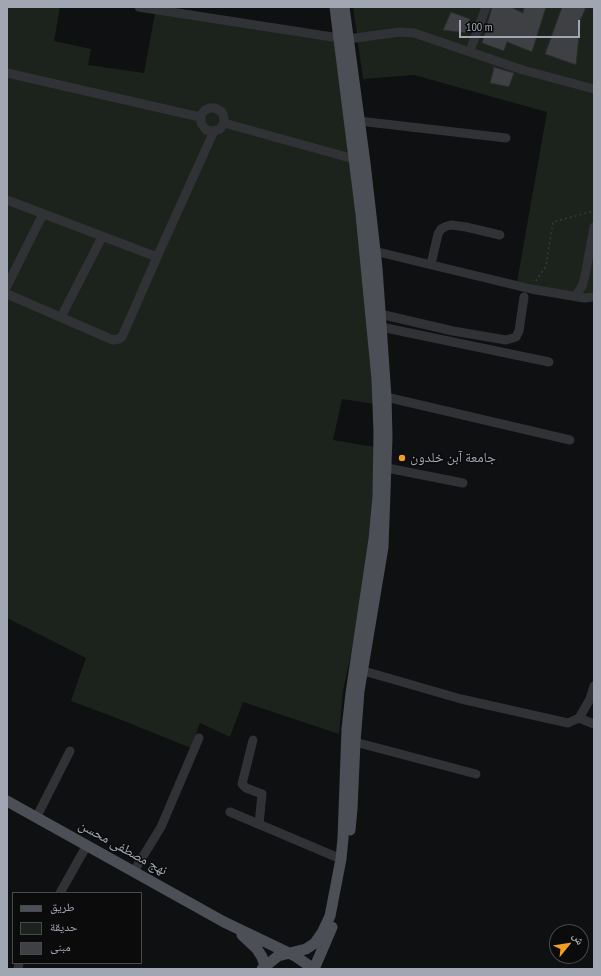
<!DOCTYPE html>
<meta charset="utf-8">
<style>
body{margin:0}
#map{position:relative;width:601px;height:976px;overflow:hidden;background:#0f1011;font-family:"PT Sans Narrow","Noto Naskh Arabic",sans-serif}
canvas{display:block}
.frame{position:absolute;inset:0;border:8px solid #a0a7b2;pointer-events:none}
.legend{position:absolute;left:12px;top:892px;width:130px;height:72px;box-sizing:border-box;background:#0b0b0c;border:1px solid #47494e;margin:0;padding:5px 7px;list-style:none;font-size:12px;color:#a0a7b2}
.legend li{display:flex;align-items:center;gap:8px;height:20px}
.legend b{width:20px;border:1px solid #47494e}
.north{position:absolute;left:549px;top:924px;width:40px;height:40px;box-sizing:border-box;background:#0b0b0c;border:1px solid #47494e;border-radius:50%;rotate:60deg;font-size:11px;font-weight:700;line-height:16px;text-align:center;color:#a0a7b2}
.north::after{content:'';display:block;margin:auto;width:14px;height:18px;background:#f29d26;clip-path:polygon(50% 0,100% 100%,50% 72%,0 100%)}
.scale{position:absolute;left:459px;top:20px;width:121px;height:18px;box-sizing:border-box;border:2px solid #a0a7b2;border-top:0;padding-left:5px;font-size:12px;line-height:14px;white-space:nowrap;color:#a0a7b2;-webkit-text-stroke:3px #0b0b0c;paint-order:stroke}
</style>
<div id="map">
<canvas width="601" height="976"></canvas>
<div class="frame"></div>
<ul class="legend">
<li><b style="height:5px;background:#4c4f55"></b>طريق</li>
<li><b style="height:11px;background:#1c231c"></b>حديقة</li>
<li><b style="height:11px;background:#3e4044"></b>مبنى</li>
</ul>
<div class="north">ش</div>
<div class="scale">100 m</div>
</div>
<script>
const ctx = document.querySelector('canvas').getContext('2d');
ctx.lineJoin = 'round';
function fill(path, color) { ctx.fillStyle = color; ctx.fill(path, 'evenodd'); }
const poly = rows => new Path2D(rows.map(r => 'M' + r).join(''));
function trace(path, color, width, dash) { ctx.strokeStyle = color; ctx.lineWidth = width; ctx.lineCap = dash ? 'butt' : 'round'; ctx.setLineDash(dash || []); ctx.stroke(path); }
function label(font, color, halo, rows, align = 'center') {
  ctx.font = font + ' "PT Sans Narrow","Noto Naskh Arabic",sans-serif'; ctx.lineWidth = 3; ctx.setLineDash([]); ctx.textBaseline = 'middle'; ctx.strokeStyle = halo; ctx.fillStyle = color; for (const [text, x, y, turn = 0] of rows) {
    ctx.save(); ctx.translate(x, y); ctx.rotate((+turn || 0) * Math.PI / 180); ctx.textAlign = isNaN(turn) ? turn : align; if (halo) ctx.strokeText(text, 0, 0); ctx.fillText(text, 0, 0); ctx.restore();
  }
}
const green = poly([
 [7,7,60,7,54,41,91,49,88,65,144,73,155,13,335,41,352,174,375,404,342,399,333,440,375,447,373,533,362,602,343,691,339,734,243,702,230,737,200,723,191,748,119,719,71,701,86,658,7,618],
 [353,7,594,7,594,299,517,282,547,112,414,75,363,79]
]);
const building = poly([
 [492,7,511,7,523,13,524,7,546,7,532,52,507,42,504,51,482,43,492,7],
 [562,7,586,7,582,17,581,17,576,65,545,54,562,7],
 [451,12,470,19,466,33,443,30,451,12],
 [494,67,514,73,509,87,490,83,494,67]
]);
const path = poly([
 [536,281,546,266,553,222,594,211]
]);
const minor = poly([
 [139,7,339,38],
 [348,39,400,32,414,33,523,70,594,89],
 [470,51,486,7],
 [7,73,200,117],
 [359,121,506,138],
 [224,123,354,159],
 [7,200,157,257,214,131,220,129,224,123,224,118,222,112,215,108,210,108,205,110,201,115,201,123,206,130,214,131],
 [370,250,531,289,584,298,594,297],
 [431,264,438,234,441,229,447,226,451,225,466,227,500,235],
 [7,286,43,214],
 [7,294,113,340,119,339,122,337,157,257],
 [576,296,582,286,585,276,594,227],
 [380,314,453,331,506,340,516,337,519,331,524,297],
 [61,317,102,237],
 [381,327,549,362],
 [386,397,570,440],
 [387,468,463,483],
 [357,669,461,699,568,723,579,718,590,699,594,686],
 [579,718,594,724],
 [253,740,242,784,246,788,262,794,259,824],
 [355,742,476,774],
 [230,812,341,859],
 [36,818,70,751],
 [134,871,161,827,199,738],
 [60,893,87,845],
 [18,969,19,963]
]);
const major = poly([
 [344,7,365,163,377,268,386,397,387,437,383,547,359,691,355,742,352,809,350,830],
 [7,801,224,922,295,956,314,969],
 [242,935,257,949,262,957,266,969],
 [262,969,278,956,306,949,315,943,322,933,330,916,341,859,343,838,347,729,351,693,374,539,378,497,379,432,377,379,361,214,335,7],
 [314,969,332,927]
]);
const markers = [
 [402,458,4,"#f29d26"]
];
const poiNames = [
 ["جامعة آبن خلدون",410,458]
];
const streetNames = [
 ["نهج مصطفى محسن",123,848,29]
];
fill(green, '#1c231c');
fill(building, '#3e4044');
trace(building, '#292a2d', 1);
trace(path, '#37393d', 1.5, [2, 3]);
trace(minor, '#313236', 9);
trace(major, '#4c4f55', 11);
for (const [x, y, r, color] of markers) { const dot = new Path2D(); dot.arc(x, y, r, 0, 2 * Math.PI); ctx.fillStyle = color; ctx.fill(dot); trace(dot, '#0b0b0c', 1.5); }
label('14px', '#a0a7b2', '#0b0b0c', poiNames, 'left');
label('14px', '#a0a7b2', '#0b0b0c', streetNames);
</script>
